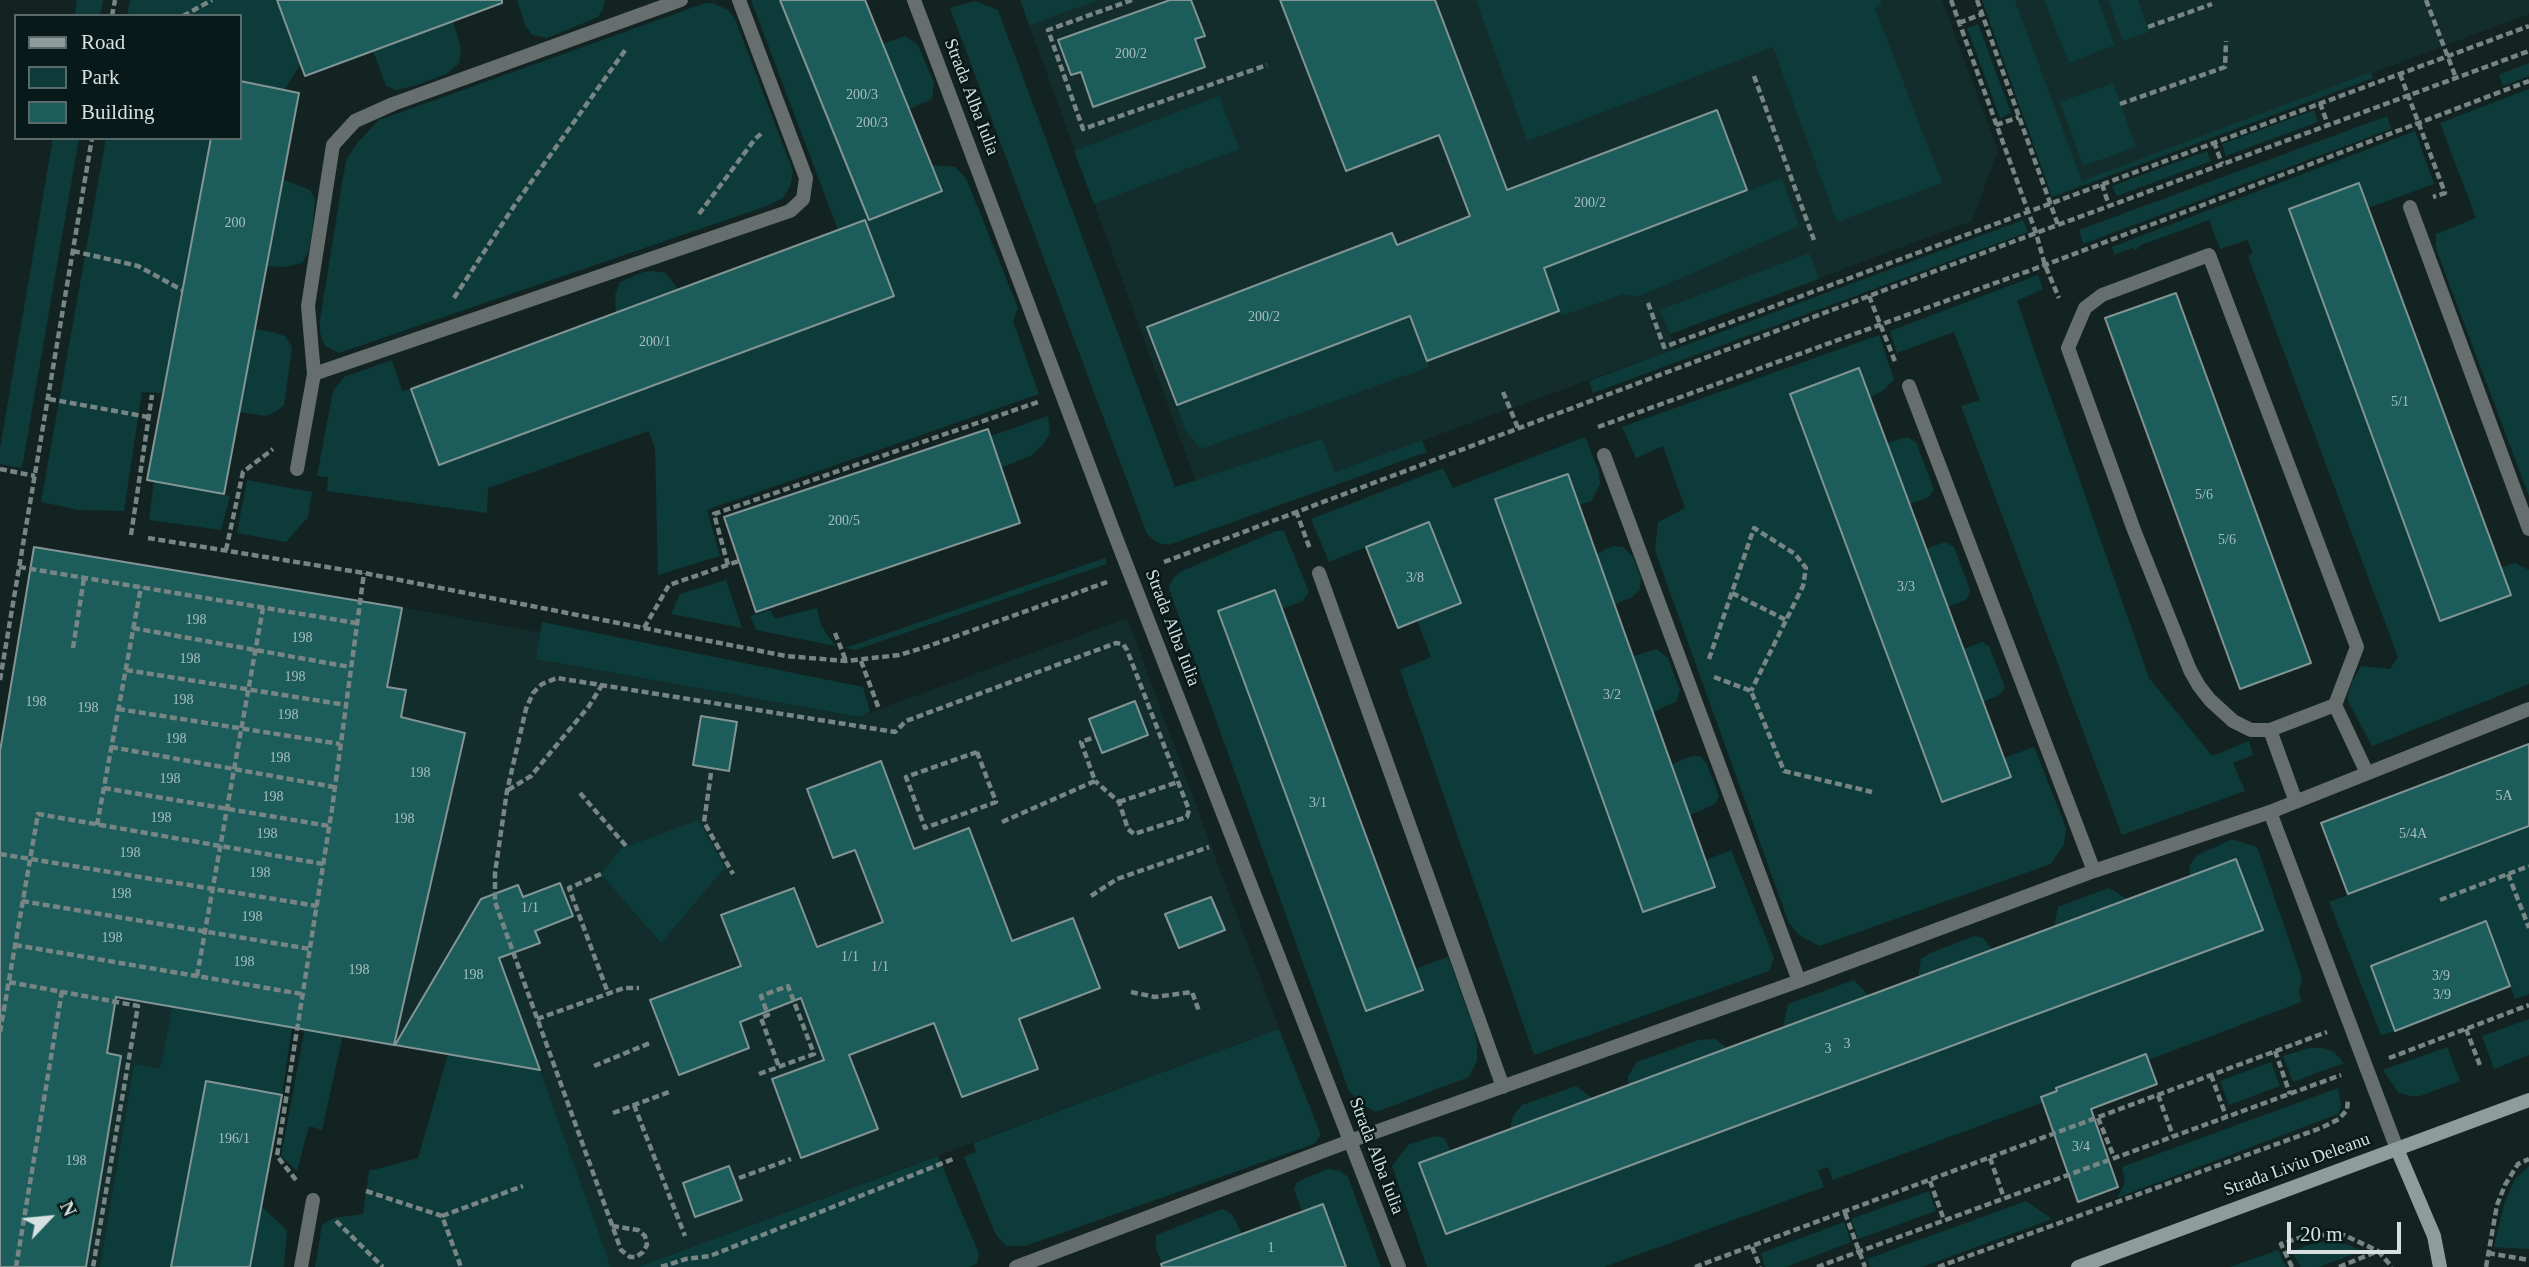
<!DOCTYPE html>
<style>
body{margin:0}
#map{position:relative;width:2529px;height:1267px;overflow:hidden;background:#122322;font-family:"Times New Roman",serif}
canvas{display:block}
.legend{position:absolute;left:14px;top:14px;width:228px;height:126px;box-sizing:border-box;background:#081919;border:2px solid #5a6969;margin:0;padding:9px 12px;list-style:none;font-size:21px;color:#d6e0e0}
.legend li{display:flex;align-items:center;gap:14px;height:35px}
.legend b{width:35px;border:2px solid #5a6969}
.north{position:absolute;left:14px;top:1183px;width:70px;height:70px;-webkit-text-stroke:5px #081919;paint-order:stroke;rotate:64deg;font-size:19px;font-weight:700;line-height:28px;text-align:center;color:#d6e0e0}
.north::after{content:'';display:block;margin:auto;width:24px;height:32px;background:#d6e0e0;clip-path:polygon(50% 0,100% 100%,50% 72%,0 100%)}
.scale{position:absolute;left:2287px;top:1222px;width:114px;height:32px;box-sizing:border-box;border:4px solid #d6e0e0;border-top:0;padding-left:9px;font-size:21px;line-height:24px;white-space:nowrap;color:#d6e0e0;-webkit-text-stroke:5px #081919;paint-order:stroke}
</style>
<div id="map">
<canvas width="2529" height="1267"></canvas>
<ul class="legend">
<li><b style="height:9px;background:#8e9c9b"></b>Road</li>
<li><b style="height:19px;background:#0d3b39"></b>Park</li>
<li><b style="height:19px;background:#1c5d5b"></b>Building</li>
</ul>
<div class="north">N</div>
<div class="scale">20 m</div>
</div>
<script>
const ctx = document.querySelector('canvas').getContext('2d');
ctx.lineJoin = 'round';
function fill(path, color) { ctx.fillStyle = color; ctx.fill(path, 'evenodd'); }
const poly = rows => new Path2D(rows.map(r => 'M' + r).join(''));
function trace(path, color, width, dash) { ctx.strokeStyle = color; ctx.lineWidth = width; ctx.lineCap = dash ? 'butt' : 'round'; ctx.setLineDash(dash || []); ctx.stroke(path); }
function label(font, color, halo, rows, align = 'center') {
  ctx.font = font + ' "Times New Roman",serif'; ctx.lineWidth = 5; ctx.setLineDash([]); ctx.textBaseline = 'middle'; ctx.strokeStyle = halo; ctx.fillStyle = color; for (const [text, x, y, turn = 0] of rows) {
    ctx.save(); ctx.translate(x, y); ctx.rotate((+turn || 0) * Math.PI / 180); ctx.textAlign = isNaN(turn) ? turn : align; if (halo) ctx.strokeText(text, 0, 0); ctx.fillText(text, 0, 0); ctx.restore();
  }
}
const built = poly([
 [1020,0,1942,0,1998,151,1972,221,1670,334,1675,349,1335,472,1321,439,1196,482],
 [2015,0,2529,0,2529,14,2082,182],
 [33,547,367,601,542,633,536,659,858,717,1127,618,1279,1029,638,1267,611,1267,540,1070,273,1023,160,1069,134,1064,100,1267,0,1267,0,751]
]);
const green = poly([
 [77,0,103,0,100,16,75,16],
 [130,0,294,0,301,64,284,90,240,81,240,16,127,16],
 [517,0,605,0,603,9,598,17,547,38,532,35,525,25],
 [751,0,781,0,942,191,932,165,955,167,966,178,1018,308,1013,321,1039,394,707,510,720,556,658,575,655,449,649,431,488,488,487,513,327,491,328,477,317,476,333,391,344,377,392,360,402,391,411,389,440,465,893,296,865,220,838,230],
 [1020,0,1099,0,1029,25],
 [1476,0,1880,0,1882,5,1875,8,1942,183,1837,222,1773,47,1527,141],
 [1982,0,2015,0,2082,181,2371,72,2373,78,2052,197],
 [2044,0,2098,0,2115,45,2069,63],
 [2108,0,2138,0,2149,32,2123,41],
 [975,1,998,10,1175,487,1322,439,1335,472,1422,440,1427,452,1169,545,1158,543,1147,534,950,8],
 [705,3,713,3,728,10,735,19,793,171,791,184,783,198,767,206,339,353,325,346,320,333,320,320,343,177,347,158,359,141,379,120],
 [453,21,461,48,459,63,446,74,417,85,396,90,386,86,373,51],
 [1978,24,2011,113,2000,118,1967,28],
 [905,36,918,45,934,83,932,99,909,109,882,44],
 [2529,63,2529,76,2503,86,2499,75],
 [2113,83,2136,147,2083,166,2060,102],
 [2529,89,2529,496,2436,249,2436,234,2476,218,2440,123],
 [1219,96,1239,149,1094,204,1074,151],
 [2314,110,2318,122,2226,156,2222,144],
 [2387,116,2391,129,2083,244,2079,230],
 [2415,131,2434,184,2368,208,2359,183,2289,209,2500,568,2515,563,2529,570,2529,684,2372,746,2347,699,2352,682,2361,666,2390,669,2398,657,2248,256,2253,253,2247,240,2220,249,2209,220,2141,245,2135,251,2133,248,2114,255,2112,247],
 [53,138,79,138,22,468,0,464,0,448],
 [106,138,211,138,163,393,142,392,124,511,79,510,41,502],
 [2207,151,2211,161,2117,196,2112,186],
 [1782,178,1799,226,1638,297,1624,294,1561,316,1544,268],
 [282,179,310,190,315,199,312,233,308,253,302,263,285,267,266,266],
 [2023,220,2028,232,1593,393,1589,381],
 [1809,253,1819,279,1670,334,1660,310],
 [654,271,666,273,678,289,616,312,615,295,620,282,643,272],
 [2038,275,2043,289,2017,301,2149,678,2212,756,2249,741,2253,755,2233,763,2245,791,2122,835,1961,406,1980,400,1954,332,1897,353,1890,331],
 [1410,316,1429,367,1201,449,1185,430,1177,405],
 [255,329,277,333,286,337,292,348,284,405,277,411,265,416,239,412],
 [1879,335,1894,379,1885,389,1870,398,1859,369,1942,802,2011,777,2004,758,2034,747,2066,828,2064,844,2051,864,1819,946,1799,935,1789,923,1655,551,1658,522,1685,508,1663,446,1636,458,1622,427],
 [1048,416,1050,433,1043,445,1032,455,1001,468,991,436],
 [1585,437,1599,472,1600,484,1591,501,1579,505,1568,474,1496,500,1643,912,1715,887,1706,860,1731,850,1774,958,1769,971,1534,1055,1400,670,1431,657,1417,620,1461,602,1429,522,1329,562,1311,519,1443,468,1453,488],
 [1907,437,1916,442,1934,490,1929,497,1910,504,1887,443],
 [247,480,312,492,308,517,286,542,237,533],
 [154,481,230,496,221,530,149,520],
 [1276,531,1284,531,1309,592,1303,601,1282,609,1274,590,1218,611,1367,1010,1423,990,1415,969,1448,957,1474,1028,1477,1043,1477,1061,1469,1077,1376,1112,1361,1104,1349,1091,1169,589,1173,578,1182,571],
 [1945,542,1954,547,1970,590,1967,599,1948,607,1926,549],
 [1613,546,1623,547,1633,557,1641,578,1640,590,1632,597,1615,604,1596,554],
 [1105,558,1107,564,855,650,845,648],
 [726,580,742,628,671,614,680,594],
 [817,608,821,625,835,646,756,630,750,616,770,610,775,619],
 [542,622,863,687,870,712,859,717,536,659],
 [1982,642,1989,646,2005,688,1999,695,1983,702,1964,649],
 [1657,649,1668,658,1680,690,1676,702,1653,712,1633,656],
 [1692,756,1700,756,1707,764,1719,796,1715,804,1690,815,1672,764],
 [698,820,725,867,661,943,601,874,621,849],
 [2529,826,2529,994,2515,999,2485,921,2371,966,2395,1031,2381,1035,2329,902],
 [2232,839,2257,847,2302,978,2299,991,2301,1002,2148,1060,2145,1054,2056,1088,2057,1091,2044,1102,1833,1180,1828,1167,1818,1171,1824,1187,1604,1267,1427,1267,1392,1166,1408,1145,1435,1136,1444,1138,1451,1151,1419,1163,1446,1233,2263,930,2236,859,2190,876,2189,867,2196,856],
 [2109,888,2127,899,2054,927,2058,907],
 [1975,936,1983,938,1993,950,1918,977,1921,959,1930,953],
 [1854,980,1869,996,1783,1027,1788,1004],
 [173,1005,292,1027,282,1095,206,1082,171,1267,100,1267,134,1064,160,1069],
 [2529,1019,2529,1055,2494,1069,2482,1036],
 [305,1028,343,1035,322,1130,309,1126,297,1171,281,1156],
 [1279,1029,1321,1135,1314,1144,1025,1246,1006,1246,996,1235,964,1157,976,1152,973,1143],
 [1715,1039,1727,1048,1629,1085,1628,1076,1637,1062,1698,1040],
 [2447,1047,2460,1081,2420,1096,2410,1096,2398,1092,2383,1070],
 [2309,1048,2323,1048,2334,1052,2344,1063,2293,1082,2283,1056],
 [448,1054,540,1070,611,1267,315,1267,322,1225,334,1218,363,1214,369,1171,418,1158],
 [2271,1062,2280,1086,2229,1105,2220,1081],
 [1576,1086,1592,1098,1510,1129,1513,1116,1522,1105],
 [2338,1088,2341,1107,2338,1114,2117,1198,2125,1182,2122,1167],
 [938,1156,979,1254,977,1264,969,1267,638,1267],
 [2529,1166,2529,1249,2494,1247,2504,1204,2515,1179],
 [1328,1169,1340,1171,1348,1177,1381,1267,1346,1267,1323,1204,1302,1211,1294,1189,1297,1182],
 [1929,1191,1936,1211,1858,1239,1851,1219],
 [2026,1201,2052,1219,1922,1267,1870,1267,1867,1259],
 [261,1206,287,1230,284,1267,250,1267],
 [1222,1209,1232,1214,1242,1234,1162,1263,1156,1249,1156,1235],
 [1844,1222,1851,1242,1786,1267,1765,1267,1761,1253],
 [2327,1241,2340,1241,2362,1251,2319,1267,2301,1267,2292,1252,2308,1245],
 [2278,1250,2286,1267,2230,1267]
]);
const building = poly([
 [277,0,502,0,502,3,305,76,277,0],
 [780,0,865,0,942,191,869,220,780,0],
 [1170,0,1191,0,1205,36,1195,39,1205,67,1093,107,1081,72,1071,75,1058,40,1170,0],
 [1280,0,1435,0,1507,190,1717,110,1747,190,1544,268,1559,311,1427,361,1410,316,1177,405,1147,327,1392,233,1397,245,1470,216,1439,135,1346,171,1280,0],
 [240,81,299,93,224,494,147,480,211,138,240,138,240,81],
 [2359,183,2511,595,2440,621,2289,209,2359,183],
 [865,220,894,296,439,465,411,389,865,220],
 [2176,293,2311,663,2240,689,2105,318,2176,293],
 [1859,368,2011,777,1942,802,1790,394,1859,368],
 [988,429,1020,523,756,612,724,517,988,429],
 [1568,474,1715,887,1643,912,1495,499,1568,474],
 [1429,522,1461,603,1398,628,1366,547,1429,522],
 [34,547,402,608,387,687,406,690,401,717,465,733,394,1045,116,997,107,1053,121,1056,86,1267,0,1267,0,751,34,547],
 [1275,590,1423,990,1366,1011,1218,611,1275,590],
 [1135,701,1148,735,1102,753,1089,719,1135,701],
 [701,716,737,722,729,771,693,765,701,716],
 [2529,744,2529,826,2348,894,2321,823,2529,744],
 [881,761,914,849,969,828,1012,941,1073,918,1100,988,1019,1019,1038,1069,962,1097,934,1023,849,1055,878,1129,801,1158,772,1079,824,1060,801,998,740,1022,749,1048,679,1075,650,1000,741,966,721,915,794,888,817,947,883,922,855,850,833,858,807,789,881,761],
 [2236,859,2263,930,1446,1234,1419,1163,2236,859],
 [560,883,573,916,535,931,540,943,499,958,540,1070,395,1045,481,899,518,885,523,897,560,883],
 [1211,897,1225,930,1179,948,1165,914,1211,897],
 [2486,921,2510,986,2395,1031,2371,966,2486,921],
 [2146,1054,2157,1084,2091,1109,2118,1187,2078,1202,2041,1097,2057,1091,2056,1088,2146,1054],
 [206,1081,282,1095,250,1267,171,1267,206,1081],
 [729,1166,742,1200,695,1217,683,1183,729,1166],
 [1323,1204,1346,1267,1162,1267,1161,1264,1323,1204]
]);
const path = poly([
 [1132,0,1048,30,1083,129,1267,65],
 [1951,0,2036,233,2045,265,2059,298],
 [1977,0,2058,225],
 [2426,0,2456,78],
 [112,16,115,0],
 [183,16,212,0],
 [1959,23,1982,14],
 [2148,27,2212,4],
 [2400,74,2445,193,2433,197],
 [1754,76,1814,240],
 [2320,103,2328,125],
 [2120,104,2225,67,2226,41],
 [1996,125,2019,117],
 [2214,142,2222,164],
 [2102,184,2109,206],
 [699,214,755,139,762,133],
 [73,251,138,266,182,290],
 [1869,296,1896,364],
 [454,298,514,206,626,49],
 [1648,303,1664,347,2529,26],
 [1503,392,1518,428],
 [49,399,148,417],
 [1598,427,2045,265,2529,81],
 [0,469,35,476],
 [1296,511,1310,549],
 [131,535,152,395],
 [148,538,364,573,786,656,846,661,899,655,926,647,1107,582],
 [226,550,243,472,273,449],
 [1164,562,2036,233,2529,51],
 [728,565,714,514,1038,402],
 [19,567,356,623],
 [1732,593,1786,620],
 [133,628,350,667],
 [644,628,669,585,739,561],
 [835,633,846,661],
 [73,648,84,578],
 [1709,659,1754,528,1795,554,1806,568,1803,586,1751,691],
 [861,661,879,709],
 [126,670,346,705],
 [1714,677,1751,691,1784,771,1872,792],
 [0,680,92,138],
 [118,709,340,744],
 [111,747,334,787],
 [977,752,996,802,925,828,906,777,977,752],
 [711,773,704,822,733,874],
 [104,788,329,826],
 [508,790,531,776,589,706,602,685],
 [580,793,626,846],
 [1119,802,1178,782],
 [1002,822,1095,781,1081,742,1095,737],
 [97,825,141,587],
 [0,854,317,906],
 [601,874,569,888,608,993],
 [2508,874,2529,928],
 [1091,896,1117,879,1209,847],
 [2440,900,2529,866],
 [22,901,310,949],
 [15,945,302,994],
 [197,976,263,608],
 [9,982,138,1006,93,1267],
 [1131,992,1155,997,1192,992,1199,1011],
 [537,1019,624,988,639,988],
 [2466,1029,2481,1068],
 [0,1032,38,814,323,864],
 [2275,1051,2290,1094],
 [2389,1058,2529,1005],
 [594,1066,650,1043],
 [759,1074,814,1054,788,986,761,996,768,1015,761,1018,779,1067],
 [2211,1075,2226,1116],
 [2158,1095,2173,1136],
 [634,1105,685,1236],
 [613,1113,669,1092],
 [2098,1118,2114,1157],
 [1990,1158,2004,1198],
 [739,1178,791,1159],
 [296,1180,277,1156,332,809,364,573],
 [1930,1181,1944,1220],
 [366,1191,442,1216,461,1267],
 [1845,1213,1865,1267],
 [442,1216,523,1186],
 [336,1221,383,1267],
 [612,1226,638,1230,645,1236,647,1245,643,1252,636,1257,630,1257,621,1250,495,902,495,873,507,791,526,709,533,693,542,684,557,678,895,732,906,721,1116,643,1123,644,1127,650,1189,810,1187,817,1134,834,1128,829,1119,802,1095,781],
 [1752,1247,1760,1267],
 [2488,1253,2529,1260],
 [16,1267,62,991],
 [661,1267,686,1259,710,1256,953,1159],
 [1695,1267,2327,1032],
 [1817,1267,2341,1075],
 [1938,1267,2321,1128,2339,1119,2347,1110,2348,1099],
 [2292,1267,2281,1244,2308,1235,2344,1235,2378,1251],
 [2339,1267,2378,1251,2392,1267],
 [2486,1267,2497,1205,2505,1185,2518,1164,2529,1159]
]);
const lane = poly([
 [914,0,1116,538,1399,1267],
 [2410,207,2529,529],
 [314,374,790,211,803,199,806,178,739,0],
 [1909,386,2094,871],
 [1604,455,1799,981],
 [297,469,314,374,308,306,333,145,355,121,393,104,681,0],
 [1319,573,1503,1087],
 [2270,730,2335,705],
 [2296,802,2270,730,2251,730,2233,721,2210,700,2199,686,2190,670,2134,530,2068,348,2085,308,2102,295,2209,255,2357,647,2335,705,2367,773],
 [2270,812,2397,1149],
 [301,1267,313,1200],
 [1016,1267,1350,1141,1799,981,2094,871,2270,812,2529,709]
]);
const secondary = poly([
 [2397,1149,2434,1236,2440,1267],
 [2078,1267,2529,1100]
]);
const numberNames = [
 ["200/2",1131,54],
 ["200/3",862,95],
 ["200/3",872,123],
 ["200/2",1590,203],
 ["200",235,223],
 ["200/2",1264,317],
 ["200/1",655,342],
 ["5/1",2400,402],
 ["5/6",2204,495],
 ["200/5",844,521],
 ["5/6",2227,540],
 ["3/8",1415,578],
 ["3/3",1906,587],
 ["198",196,620],
 ["198",302,638],
 ["198",190,659],
 ["198",295,677],
 ["3/2",1612,695],
 ["198",183,700],
 ["198",36,702],
 ["198",88,708],
 ["198",288,715],
 ["198",176,739],
 ["198",280,758],
 ["198",420,773],
 ["198",170,779],
 ["5A",2504,796],
 ["198",273,797],
 ["3/1",1318,803],
 ["198",161,818],
 ["198",404,819],
 ["198",267,834],
 ["5/4A",2413,834],
 ["198",130,853],
 ["198",260,873],
 ["198",121,894],
 ["1/1",530,908],
 ["198",252,917],
 ["198",112,938],
 ["1/1",850,957],
 ["198",244,962],
 ["1/1",880,967],
 ["198",359,970],
 ["198",473,975],
 ["3/9",2441,976],
 ["3/9",2442,995],
 ["3",1847,1044],
 ["3",1828,1049],
 ["196/1",234,1139],
 ["3/4",2081,1147],
 ["198",76,1161],
 ["1",1271,1248]
];
const streetNames = [
 ["Strada Alba Iulia",971,97,69],
 ["Strada Alba Iulia",1172,628,69],
 ["Strada Alba Iulia",1376,1156,69],
 ["Strada Liviu Deleanu",2297,1165,-20]
];
fill(built, '#122d2c');
fill(green, '#0d3b39');
fill(building, '#1c5d5b');
trace(building, '#829594', 2);
trace(path, '#778584', 4.5, [7, 3.5]);
trace(lane, '#666e6e', 14);
trace(secondary, '#8e9c9b', 14);
label('14px', '#a8bfbf', null, numberNames);
label('18px', '#d6e0e0', '#081919', streetNames);
</script>
